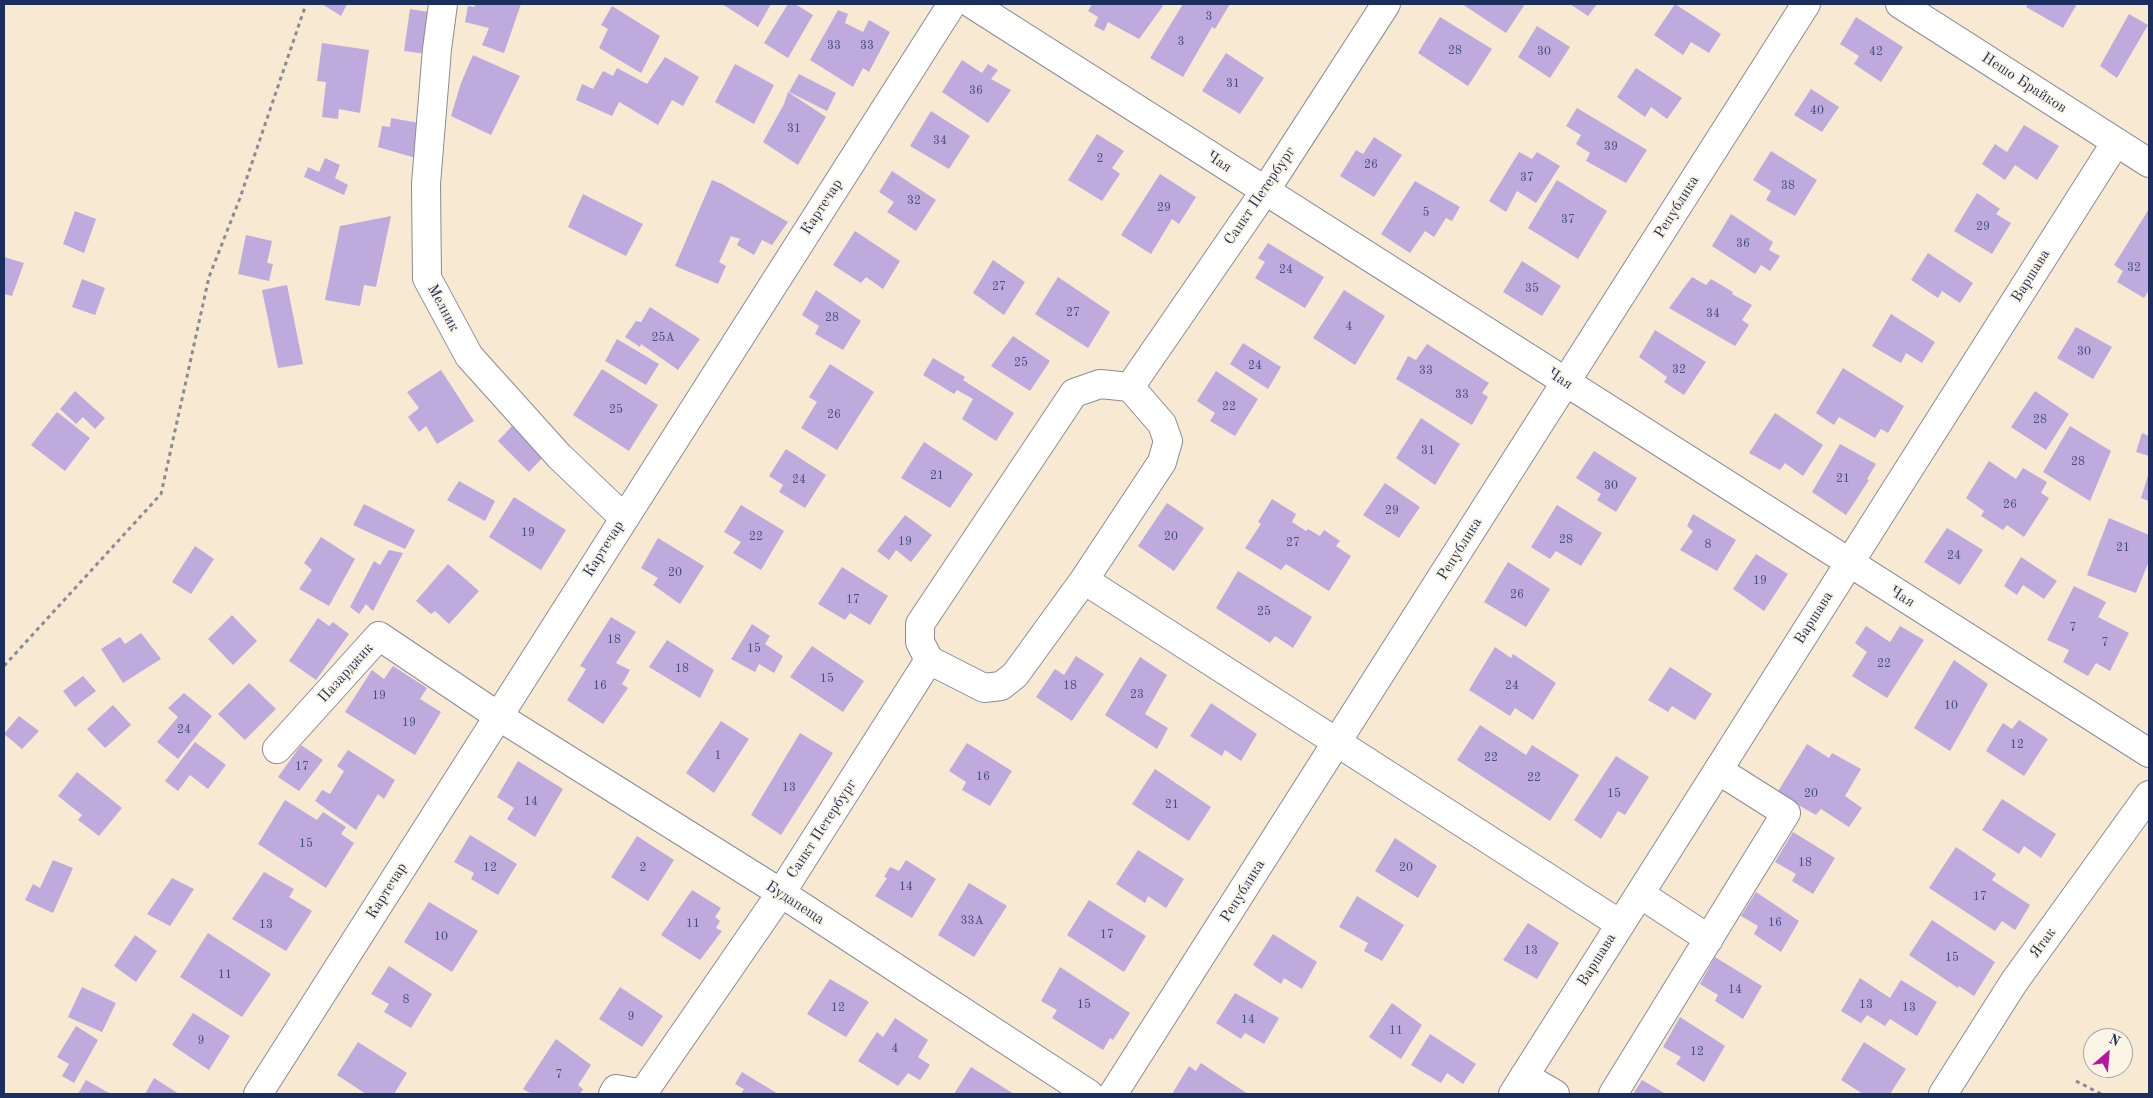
<!DOCTYPE html>
<meta charset="utf-8">
<style>
body{margin:0}
#map{position:relative;width:2153px;height:1098px;overflow:hidden;background:#f7e9d2;font-family:"Old Standard TT",serif}
canvas{display:block}
.frame{position:absolute;inset:0;border:5px solid #1b2f5e;pointer-events:none}
.north{position:absolute;left:2083px;top:1028px;width:50px;height:50px;box-sizing:border-box;background:#fcf5e5;border:1px solid #a2a6af;border-radius:50%;rotate:27deg;font-size:14px;font-weight:700;line-height:20px;text-align:center;color:#1b2f5e}
.north::after{content:'';display:block;margin:auto;width:18px;height:22px;background:#b5179e;clip-path:polygon(50% 0,100% 100%,50% 72%,0 100%)}
</style>
<div id="map">
<canvas width="2153" height="1098"></canvas>
<div class="frame"></div>
<div class="north">N</div>
</div>
<script>
const ctx = document.querySelector('canvas').getContext('2d');
ctx.lineJoin = 'round';
function fill(path, color) { ctx.fillStyle = color; ctx.fill(path, 'evenodd'); }
const poly = rows => new Path2D(rows.map(r => 'M' + r).join(''));
function trace(path, color, width, dash) { ctx.strokeStyle = color; ctx.lineWidth = width; ctx.lineCap = dash ? 'butt' : 'round'; ctx.setLineDash(dash || []); ctx.stroke(path); }
function label(font, color, halo, rows, align = 'center') {
  ctx.font = font + ' "Old Standard TT",serif'; ctx.lineWidth = 4; ctx.setLineDash([]); ctx.textBaseline = 'middle'; ctx.strokeStyle = halo; ctx.fillStyle = color; for (const [text, x, y, turn = 0] of rows) {
    ctx.save(); ctx.translate(x, y); ctx.rotate((+turn || 0) * Math.PI / 180); ctx.textAlign = isNaN(turn) ? turn : align; if (halo) ctx.strokeText(text, 0, 0); ctx.fillText(text, 0, 0); ctx.restore();
  }
}
const building = poly([
 [322,4,347,4,341,16],
 [476,4,521,4,504,53,482,45,489,28,465,22,468,6,474,7],
 [722,4,771,4,758,27],
 [788,4,795,4,813,15,788,58,764,43],
 [1092,4,1160,4,1163,6,1139,39,1108,22,1104,31,1094,26,1098,17,1088,11],
 [1183,4,1230,4,1215,29,1212,27,1183,77,1150,58],
 [1462,4,1525,4,1506,33],
 [1570,4,1597,4,1588,16],
 [1675,4,1721,34,1709,53,1691,42,1683,55,1654,35],
 [2028,4,2077,4,2063,28,2026,7],
 [612,6,660,36,641,73,599,48,608,29,601,25],
 [410,9,441,14,434,55,404,51],
 [838,10,848,14,845,23,863,32,869,20,890,32,869,72,863,68,853,87,810,60],
 [2129,14,2148,25,2117,78,2100,66],
 [1440,17,1492,49,1468,86,1418,53],
 [1856,17,1903,47,1881,82,1854,64,1859,56,1840,44],
 [1537,26,1570,47,1550,78,1518,57],
 [322,43,369,50,360,113,339,109,338,119,322,117,326,82,317,81],
 [1226,53,1264,78,1240,114,1202,91],
 [473,55,520,76,491,135,451,116,461,83],
 [665,57,699,77,683,106,672,100,658,125,621,103,619,102,612,116,576,100,582,84,593,89,603,71,613,76,617,68,647,84],
 [962,60,982,73,988,64,998,70,991,79,1011,90,988,123,942,92],
 [735,64,774,85,754,124,715,102],
 [1636,68,1682,98,1667,119,1651,107,1645,117,1617,97],
 [799,74,836,93,827,111,789,92],
 [1811,89,1839,107,1822,132,1794,115],
 [788,92,826,117,798,165,763,142,784,104],
 [1577,108,1647,150,1626,183,1586,161,1590,153,1576,144,1581,135,1566,126],
 [931,111,970,136,949,169,910,146],
 [391,118,419,123,419,159,378,147,382,126,390,127],
 [2024,125,2059,146,2037,180,2015,165,2005,180,1982,164,1995,144,2007,152],
 [1097,134,1124,151,1112,168,1120,174,1102,201,1068,180],
 [1374,137,1402,155,1374,197,1340,176,1356,150,1363,154],
 [1771,151,1817,180,1795,216,1766,200,1771,191,1753,180],
 [1519,152,1532,159,1537,152,1560,166,1536,203,1517,191,1506,212,1489,201],
 [325,158,340,165,335,178,348,185,344,195,304,177,308,167,319,172],
 [892,171,936,200,916,231,887,212,894,202,879,192],
 [1160,174,1196,197,1179,224,1172,219,1151,254,1121,235],
 [712,180,722,184,788,222,772,245,762,240,754,255,737,245,740,239,731,236,719,262,726,266,718,284,675,266],
 [1557,180,1607,211,1578,259,1528,228],
 [1415,181,1460,207,1452,221,1446,218,1434,237,1425,231,1410,253,1381,234],
 [1977,193,2000,209,1996,214,2011,223,1992,254,1954,231],
 [583,194,643,224,626,256,568,227],
 [2149,209,2149,290,2144,298,2117,282,2123,271,2114,265],
 [75,211,96,219,84,253,63,244],
 [1731,214,1773,242,1769,250,1780,256,1770,271,1761,265,1755,274,1712,246],
 [391,216,376,287,364,285,360,306,325,300,340,226],
 [855,231,900,261,883,289,866,277,861,283,833,265],
 [246,235,272,241,267,263,273,264,269,281,238,274],
 [1268,243,1324,277,1305,308,1255,278,1265,262,1258,258],
 [1928,253,1973,283,1960,303,1942,291,1938,298,1911,280],
 [4,257,24,263,12,296,4,294],
 [993,260,1025,282,1004,315,973,293],
 [1522,261,1561,286,1542,316,1503,292],
 [1058,277,1110,312,1088,348,1035,314],
 [1692,277,1706,285,1711,279,1733,292,1732,294,1752,305,1742,320,1749,325,1735,346,1669,308],
 [82,279,105,288,95,315,72,307],
 [287,285,303,364,278,368,262,290],
 [816,290,861,321,843,350,815,334,819,326,802,315],
 [1344,290,1385,316,1355,365,1313,338],
 [650,307,700,339,678,370,641,344,640,347,625,337,636,321,641,322],
 [1891,314,1935,342,1922,363,1906,353,1901,363,1872,346],
 [2076,327,2112,347,2093,379,2057,358],
 [1655,330,1706,362,1684,395,1664,382,1667,377,1639,357],
 [1013,336,1050,361,1030,391,991,366],
 [617,339,659,364,646,385,605,361],
 [1243,343,1281,367,1268,389,1230,364],
 [1427,344,1489,383,1482,393,1488,397,1472,425,1396,379,1408,356,1416,360],
 [933,358,965,377,963,380,1014,413,996,441,962,419,973,399,957,390,954,394,923,375],
 [830,364,874,392,837,450,801,428,817,402,809,397],
 [1843,368,1904,406,1888,433,1881,429,1875,438,1839,417,1834,425,1816,413],
 [602,369,658,405,629,451,573,415],
 [441,370,474,421,437,444,426,426,419,432,408,417,419,408,407,392],
 [1216,371,1258,399,1235,436,1210,421,1215,413,1197,401],
 [75,391,105,418,95,429,83,417,76,424,60,409],
 [2035,391,2069,414,2046,450,2011,427],
 [57,412,90,438,65,471,31,445],
 [1775,413,1823,445,1803,476,1785,463,1780,470,1749,453],
 [1421,418,1460,444,1435,485,1396,458],
 [512,426,544,456,529,472,498,441],
 [2070,426,2111,451,2090,501,2043,472],
 [2142,433,2149,436,2149,456,2136,452],
 [924,442,973,474,950,508,901,478],
 [1840,444,1876,464,1867,479,1869,480,1846,515,1812,492],
 [786,449,826,475,805,508,779,492,783,485,769,476],
 [1594,451,1637,478,1616,512,1597,500,1601,494,1576,478],
 [1989,461,2016,479,2023,468,2047,482,2041,493,2049,498,2024,537,2007,525,2003,530,1981,516,1984,511,1966,498],
 [2149,472,2149,501,2141,498],
 [459,481,495,501,485,521,447,500],
 [1385,483,1420,507,1399,538,1363,515],
 [514,497,566,530,541,570,489,537],
 [1272,499,1296,514,1292,522,1306,531,1308,529,1320,536,1324,530,1340,541,1336,546,1351,556,1329,591,1286,564,1281,570,1245,548,1261,524,1258,522],
 [1167,503,1204,528,1174,571,1138,546],
 [364,504,415,530,405,549,353,525],
 [741,505,784,531,761,570,733,553,741,542,724,532],
 [1557,505,1602,533,1581,566,1556,551,1550,559,1531,547],
 [1693,514,1736,540,1717,571,1680,550,1693,531,1687,526],
 [905,515,932,535,911,562,896,550,889,560,877,551],
 [2109,518,2149,535,2149,561,2136,593,2087,575],
 [1947,528,1983,550,1960,585,1924,562],
 [321,537,355,559,329,606,299,589,312,570,304,563],
 [658,538,704,566,680,604,653,585,658,578,641,568],
 [195,546,214,559,191,594,172,582],
 [389,550,403,553,373,611,366,604,359,614,350,607,374,561,380,565],
 [1756,554,1788,574,1764,611,1733,589],
 [2021,557,2057,581,2044,599,2023,585,2017,595,2004,586],
 [1508,562,1550,589,1526,627,1484,602],
 [448,564,479,591,449,624,435,611,431,614,416,601],
 [842,567,888,596,870,625,850,613,845,620,818,604],
 [1238,571,1312,617,1293,648,1275,636,1270,643,1216,608],
 [2074,586,2106,602,2098,617,2129,633,2110,671,2096,663,2088,676,2063,662,2069,650,2047,640],
 [232,615,257,641,233,665,208,639],
 [611,617,636,632,616,663,630,670,622,684,628,688,603,724,567,700,586,669,580,666],
 [318,618,329,626,333,622,349,634,316,680,289,661],
 [752,624,770,636,765,644,783,656,774,673,759,664,755,672,731,659],
 [1866,626,1890,642,1900,626,1924,640,1887,698,1852,676,1867,652,1855,643],
 [141,633,161,659,123,683,101,649,120,637,125,644],
 [667,640,714,670,700,698,649,667],
 [812,646,864,681,843,712,790,677],
 [1495,647,1511,658,1513,654,1556,683,1533,720,1515,708,1510,716,1469,690],
 [1076,656,1104,674,1072,721,1036,697,1055,669,1064,675],
 [1140,657,1167,675,1145,714,1168,728,1157,749,1105,715],
 [1954,660,1988,684,1950,751,1914,728],
 [393,666,427,688,420,699,441,712,415,755,345,712,372,670,384,679],
 [1670,667,1712,694,1695,720,1672,706,1668,712,1648,700],
 [83,676,96,691,75,707,63,691],
 [249,683,276,709,245,740,218,714],
 [184,693,212,716,178,759,157,742,178,717,168,708],
 [1211,703,1257,734,1241,761,1225,750,1222,756,1190,736],
 [113,705,131,725,105,748,87,729],
 [19,716,39,731,22,749,4,734],
 [2019,720,2048,739,2024,776,1986,751,2003,723,2012,729],
 [721,721,749,739,714,793,686,773],
 [1480,725,1526,755,1532,745,1579,775,1550,821,1457,760],
 [800,733,833,753,781,835,751,815],
 [195,742,226,765,208,789,190,775,178,791,165,781],
 [967,743,1012,771,990,806,962,790,966,782,949,771],
 [1807,744,1829,758,1832,753,1861,769,1845,796,1862,808,1849,827,1821,809,1816,815,1777,793],
 [301,745,323,760,299,791,278,777],
 [348,750,395,780,384,799,378,794,356,830,315,801,322,790,330,794,344,771,337,766],
 [1616,756,1649,777,1625,815,1618,811,1601,839,1574,820],
 [518,761,563,789,535,837,507,819,514,808,497,797],
 [1155,769,1211,807,1189,841,1132,804],
 [77,772,122,808,99,836,78,820,82,815,58,796],
 [2002,799,2056,834,2041,858,2024,846,2019,854,1982,830],
 [285,800,317,820,323,812,346,827,341,834,354,843,326,888,258,844],
 [1793,832,1835,858,1813,894,1792,881,1796,874,1775,862],
 [470,835,517,864,498,895,471,879,474,873,454,862],
 [637,836,674,860,648,901,611,877],
 [1395,838,1437,866,1418,898,1375,871],
 [1956,847,1996,874,1992,880,2030,905,2015,930,2002,921,1995,931,1929,888],
 [1138,850,1184,879,1166,908,1148,896,1145,903,1116,884],
 [53,860,73,868,53,913,25,900,33,884,40,888],
 [906,860,936,879,912,918,875,896,887,878,884,877,890,867,899,871],
 [264,872,294,889,289,897,312,911,286,951,232,919],
 [172,878,194,889,170,926,147,914],
 [969,883,1007,906,974,957,938,935],
 [692,890,721,908,715,917,720,921,716,928,722,931,700,960,661,935],
 [1756,892,1799,921,1781,952,1754,934,1758,926,1741,916],
 [1357,896,1404,925,1382,961,1364,951,1368,943,1339,927],
 [1089,900,1146,936,1124,972,1067,935],
 [429,902,478,931,452,972,404,942],
 [1932,920,1995,962,1974,996,1959,986,1958,988,1909,955],
 [1528,923,1559,943,1537,979,1503,960],
 [208,933,271,974,242,1017,180,977],
 [1273,934,1317,962,1302,989,1284,978,1281,984,1253,965],
 [135,935,157,951,136,982,114,966],
 [1715,957,1762,986,1743,1019,1715,1001,1718,995,1700,984],
 [389,966,432,994,411,1028,384,1012,389,1004,371,994],
 [1060,967,1130,1013,1113,1040,1110,1038,1103,1050,1052,1018,1057,1010,1041,1001],
 [1860,978,1890,998,1901,980,1937,1002,1917,1036,1890,1019,1885,1026,1867,1015,1861,1023,1841,1011],
 [830,979,869,1002,846,1037,807,1014],
 [82,987,116,1003,102,1032,68,1017],
 [620,987,663,1016,642,1047,599,1019],
 [1235,993,1279,1018,1264,1044,1245,1033,1241,1039,1216,1023],
 [1392,1003,1422,1025,1401,1059,1369,1037],
 [193,1013,230,1036,209,1070,172,1045],
 [1680,1017,1725,1046,1704,1082,1676,1064,1681,1057,1663,1047],
 [895,1018,928,1040,918,1057,930,1065,920,1080,908,1073,898,1086,858,1061,877,1032,883,1037],
 [76,1026,98,1040,74,1083,62,1076,69,1064,57,1057],
 [1430,1034,1476,1064,1463,1084,1447,1073,1441,1083,1411,1065],
 [556,1039,591,1065,578,1085,583,1089,580,1094,532,1094,523,1089],
 [358,1042,407,1073,394,1094,366,1094,337,1075],
 [1864,1042,1906,1069,1890,1094,1863,1094,1841,1080],
 [1201,1063,1228,1081,1248,1094,1172,1094,1189,1066,1196,1071],
 [971,1067,1014,1094,954,1094],
 [742,1072,778,1094,741,1094,744,1089,735,1084],
 [154,1078,179,1094,145,1094],
 [86,1080,111,1094,78,1094],
 [1642,1080,1666,1094,1633,1094]
]);
const path = poly([
 [4,666,161,494,209,277,240,198,306,4],
 [2076,1081,2101,1094]
]);
const minor = poly([
 [443,4,437,49,426,184,427,278,469,356,559,456,624,518],
 [972,4,2149,753],
 [1900,4,2149,163],
 [1084,580,1620,924],
 [929,660,920,642,920,624,1074,393,1100,384,1130,387,1265,191,1386,4],
 [277,749,379,636,498,716,781,893,1089,1094],
 [1640,894,1709,939],
 [1524,1076,1555,1094],
 [643,1093,781,893,929,660,984,688,1001,686,1015,675,1084,580,1162,462,1168,441,1162,424,1130,387],
 [258,1094,952,4],
 [613,1094,616,1089,644,1094],
 [1113,1094,1806,4],
 [1513,1094,2116,142],
 [1613,1094,1786,813,1718,770],
 [1943,1094,2014,982,2149,795]
]);
const numberNames = [
 ["3",1209,17],
 ["3",1181,42],
 ["33",834,46],
 ["33",867,46],
 ["28",1455,51],
 ["30",1544,52],
 ["42",1876,52],
 ["31",1233,84],
 ["36",976,91],
 ["40",1817,111],
 ["31",794,129],
 ["34",940,141],
 ["39",1611,147],
 ["2",1100,159],
 ["26",1371,165],
 ["37",1527,178],
 ["38",1788,186],
 ["32",914,201],
 ["29",1164,208],
 ["5",1426,213],
 ["37",1568,220],
 ["29",1983,227],
 ["36",1743,244],
 ["32",2134,268],
 ["24",1286,270],
 ["27",999,287],
 ["35",1532,289],
 ["27",1073,313],
 ["34",1713,314],
 ["28",832,318],
 ["4",1349,327],
 ["25А",663,338],
 ["30",2084,352],
 ["25",1021,363],
 ["24",1255,366],
 ["32",1679,370],
 ["33",1426,371],
 ["33",1462,395],
 ["22",1229,407],
 ["25",616,410],
 ["26",834,415],
 ["28",2040,420],
 ["31",1428,451],
 ["28",2078,462],
 ["21",937,476],
 ["21",1843,479],
 ["24",799,480],
 ["30",1611,486],
 ["26",2010,505],
 ["29",1392,511],
 ["19",528,533],
 ["22",756,537],
 ["20",1171,537],
 ["28",1566,540],
 ["19",905,542],
 ["27",1293,543],
 ["8",1708,545],
 ["21",2123,548],
 ["24",1954,556],
 ["20",675,573],
 ["19",1760,581],
 ["26",1517,595],
 ["17",853,600],
 ["25",1264,612],
 ["7",2073,628],
 ["18",614,640],
 ["7",2105,643],
 ["15",754,649],
 ["22",1884,664],
 ["18",682,669],
 ["15",827,679],
 ["16",600,686],
 ["18",1070,686],
 ["24",1512,686],
 ["23",1137,695],
 ["19",379,696],
 ["10",1951,706],
 ["19",409,723],
 ["24",184,730],
 ["12",2017,745],
 ["1",718,756],
 ["22",1491,758],
 ["17",302,767],
 ["16",983,777],
 ["22",1534,778],
 ["13",789,788],
 ["15",1614,794],
 ["20",1811,794],
 ["14",531,802],
 ["21",1172,805],
 ["15",306,844],
 ["18",1805,863],
 ["12",490,868],
 ["2",643,868],
 ["20",1406,868],
 ["14",906,887],
 ["17",1980,897],
 ["33А",972,921],
 ["16",1775,923],
 ["11",693,924],
 ["13",266,925],
 ["17",1107,935],
 ["10",441,937],
 ["13",1531,951],
 ["15",1952,958],
 ["11",225,975],
 ["14",1735,990],
 ["8",406,1000],
 ["15",1084,1005],
 ["13",1866,1005],
 ["12",838,1008],
 ["13",1909,1008],
 ["9",631,1017],
 ["14",1248,1020],
 ["11",1396,1031],
 ["9",201,1041],
 ["4",895,1049],
 ["12",1697,1052],
 ["7",559,1075]
];
const streetNames = [
 ["Нешо Брайков",2024,83,33],
 ["Чая",1219,162,33],
 ["Санкт Петербург",1260,196,-56],
 ["Картечар",822,207,-57],
 ["Република",1677,207,-58],
 ["Варшава",2031,276,-58],
 ["Мелник",443,308,62],
 ["Чая",1560,379,33],
 ["Картечар",604,549,-58],
 ["Република",1460,549,-58],
 ["Чая",1902,597,32],
 ["Варшава",1814,618,-58],
 ["Пазарджик",346,673,-48],
 ["Санкт Петербург",822,829,-57],
 ["Картечар",387,891,-58],
 ["Република",1243,891,-58],
 ["Будапеща",795,903,33],
 ["Ятак",2043,943,-54],
 ["Варшава",1597,960,-58]
];
fill(building, '#bfaade');
trace(minor, '#898c98', 30);
trace(path, '#898c98', 3, [4, 4]);
trace(minor, '#fff', 28);
label('12px', '#444e7e', null, numberNames);
label('15px', '#1b2f5e', '#fcf5e5', streetNames);
</script>
